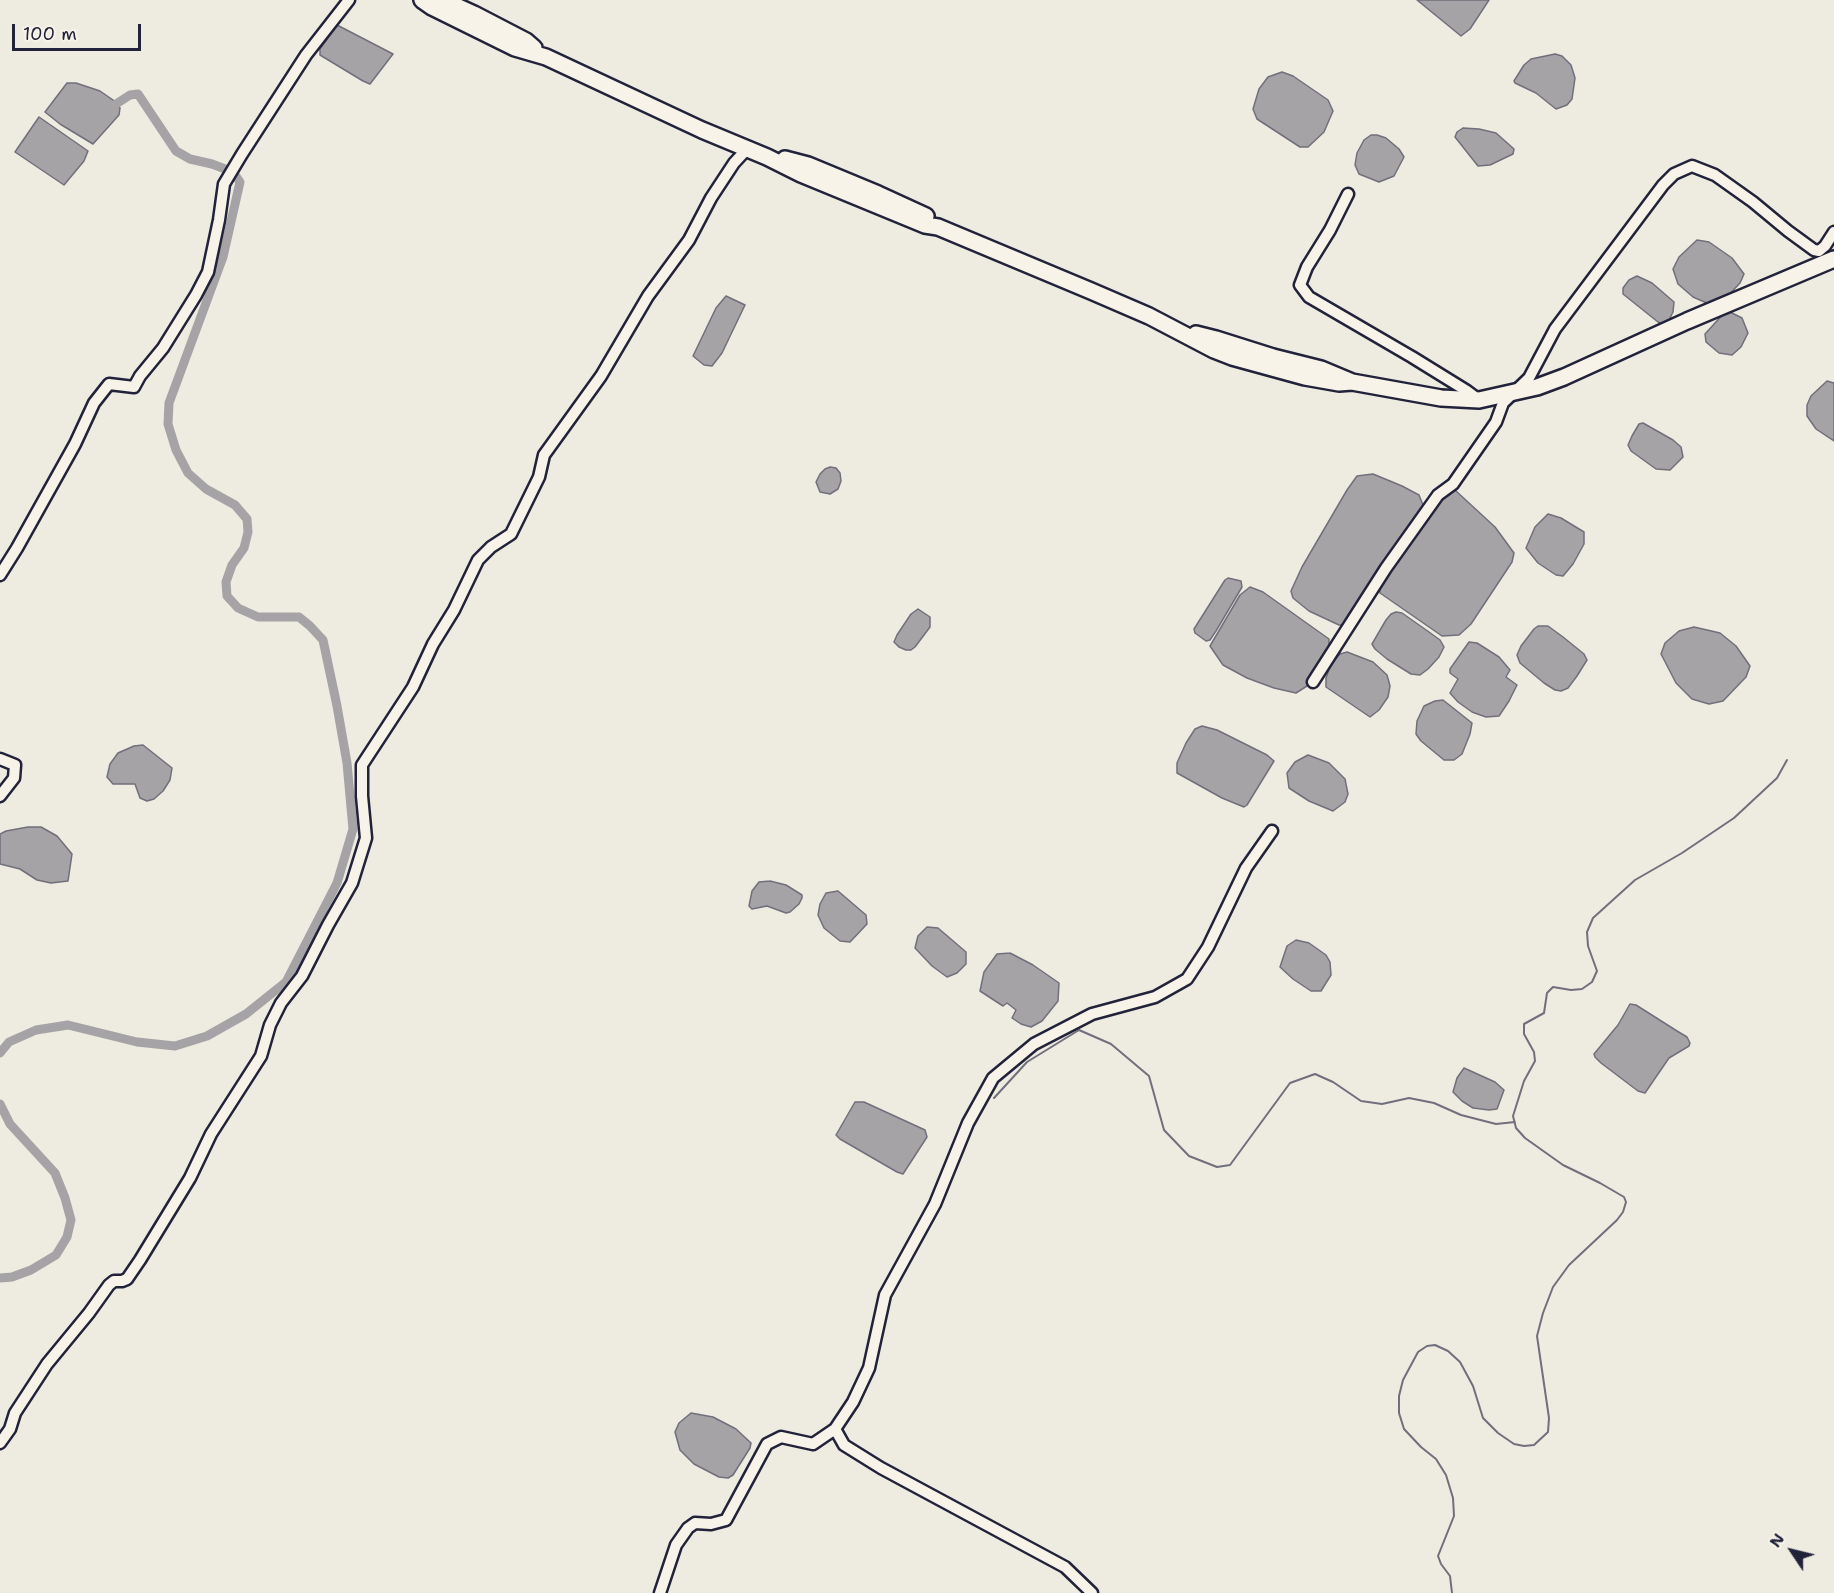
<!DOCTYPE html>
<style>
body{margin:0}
#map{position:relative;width:1834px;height:1593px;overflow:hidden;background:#eeebe1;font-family:"Shantell Sans",sans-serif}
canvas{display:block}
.north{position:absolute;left:1762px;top:1521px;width:60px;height:60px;-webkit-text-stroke:4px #f7f3e8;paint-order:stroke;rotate:305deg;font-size:16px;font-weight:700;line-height:24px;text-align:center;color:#22223b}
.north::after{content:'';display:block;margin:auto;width:21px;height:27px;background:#22223b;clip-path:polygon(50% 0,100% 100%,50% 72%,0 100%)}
.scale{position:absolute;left:12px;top:24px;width:129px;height:27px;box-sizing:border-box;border:3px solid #22223b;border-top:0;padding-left:8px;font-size:18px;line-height:21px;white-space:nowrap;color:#22223b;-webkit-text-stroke:4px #f7f3e8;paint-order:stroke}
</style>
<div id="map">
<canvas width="1834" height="1593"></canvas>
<div class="north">N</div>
<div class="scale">100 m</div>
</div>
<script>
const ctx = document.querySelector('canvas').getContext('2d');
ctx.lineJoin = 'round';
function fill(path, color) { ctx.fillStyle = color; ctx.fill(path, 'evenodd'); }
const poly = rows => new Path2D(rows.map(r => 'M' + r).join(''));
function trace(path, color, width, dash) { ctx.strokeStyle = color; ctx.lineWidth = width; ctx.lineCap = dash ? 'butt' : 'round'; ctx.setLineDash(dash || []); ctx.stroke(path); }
const water = poly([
 [1417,0,1489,0,1470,29,1461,36,1417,0],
 [337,25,393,54,370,84,363,81,320,55,320,49,337,25],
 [1555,54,1562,56,1571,65,1575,78,1572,99,1567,105,1556,109,1536,93,1515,83,1514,81,1524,65,1531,59,1555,54],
 [1282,72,1293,76,1328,100,1333,111,1324,132,1308,147,1300,147,1257,119,1253,109,1259,89,1268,77,1282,72],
 [67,83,76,83,100,91,113,100,120,108,119,115,93,144,60,124,45,112,67,83],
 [39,117,88,151,84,161,64,185,15,152,39,117],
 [1463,128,1479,129,1496,133,1514,149,1513,154,1490,165,1478,166,1455,137,1457,132,1463,128],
 [1371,135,1377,135,1386,138,1399,149,1404,157,1394,176,1379,182,1359,174,1355,165,1357,153,1364,140,1371,135],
 [1697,240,1709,242,1732,258,1744,274,1740,283,1723,301,1709,304,1693,297,1678,284,1673,269,1679,257,1697,240],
 [1637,276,1652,283,1674,302,1673,312,1669,320,1663,324,1658,322,1623,294,1623,288,1629,280,1637,276],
 [726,296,745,305,722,353,712,366,704,365,693,356,716,308,726,296],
 [1725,312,1730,312,1742,318,1748,333,1741,347,1732,355,1719,353,1706,342,1705,334,1725,312],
 [1827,381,1834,383,1834,441,1816,429,1807,416,1807,405,1811,396,1827,381],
 [1643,423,1673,440,1681,447,1683,457,1670,470,1656,469,1631,451,1628,445,1632,436,1639,424,1643,423],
 [830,467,836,468,840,473,841,481,838,489,830,494,820,492,816,482,820,474,825,469,830,467],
 [1373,474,1402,486,1419,495,1423,505,1345,625,1339,625,1309,611,1293,598,1291,591,1302,567,1347,490,1357,476,1373,474],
 [1449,491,1456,491,1495,527,1514,553,1512,562,1471,624,1459,635,1442,636,1380,593,1379,582,1427,515,1449,491],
 [1548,514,1561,518,1584,532,1584,544,1573,564,1563,576,1556,575,1538,563,1526,548,1535,527,1548,514],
 [1228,578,1241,581,1242,587,1216,631,1210,640,1206,641,1195,633,1194,629,1225,580,1228,578],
 [1250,587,1263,592,1329,639,1329,648,1307,686,1296,693,1274,688,1247,678,1223,665,1210,646,1240,595,1250,587],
 [918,609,930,617,930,627,915,647,911,650,906,650,899,647,894,642,897,635,911,614,918,609],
 [1396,612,1402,613,1429,632,1440,640,1444,647,1439,657,1428,669,1420,675,1411,674,1387,659,1375,649,1372,644,1386,620,1391,614,1396,612],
 [1538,626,1548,626,1563,637,1584,654,1587,660,1577,676,1568,688,1561,691,1555,690,1544,683,1520,663,1517,655,1521,646,1534,629,1538,626],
 [1694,627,1720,633,1736,646,1750,666,1746,677,1723,701,1709,704,1692,699,1676,683,1661,654,1665,643,1679,631,1694,627],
 [1469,642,1477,643,1499,657,1510,670,1506,677,1517,685,1509,701,1499,716,1486,717,1472,712,1458,702,1450,693,1458,679,1450,673,1450,669,1469,642],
 [1347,652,1373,662,1387,675,1390,686,1388,697,1379,710,1370,717,1326,687,1326,678,1331,664,1340,654,1347,652],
 [1443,700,1472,723,1470,734,1462,754,1454,760,1444,760,1421,741,1416,734,1417,721,1424,706,1435,701,1443,700],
 [1202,726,1217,730,1267,755,1274,761,1247,805,1244,807,1222,798,1177,773,1177,763,1186,743,1195,729,1202,726],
 [143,745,172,768,170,780,163,791,154,799,147,801,140,798,135,784,113,784,107,777,110,764,118,753,134,746,143,745],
 [1308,755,1329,763,1345,779,1348,794,1345,802,1333,811,1309,801,1289,788,1287,773,1295,762,1308,755],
 [28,827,41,827,57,836,72,854,68,881,51,883,37,880,20,869,0,864,0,834,6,831,28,827],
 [770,881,786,885,802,895,802,898,799,904,790,912,786,913,767,906,752,909,749,906,752,891,759,882,770,881],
 [838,891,866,915,867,924,850,942,840,941,824,928,818,915,820,904,826,893,838,891],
 [927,927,938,928,966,952,966,964,957,973,947,977,932,966,915,948,918,936,927,927],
 [1296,940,1309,943,1326,955,1330,962,1331,975,1321,991,1311,991,1293,979,1280,967,1287,946,1296,940],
 [1010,953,1033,965,1059,983,1058,1001,1042,1021,1031,1027,1021,1024,1012,1018,1016,1010,1007,1003,1003,1006,980,991,984,972,997,954,1010,953],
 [1630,1004,1636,1005,1677,1031,1687,1037,1690,1043,1689,1046,1669,1058,1645,1093,1638,1091,1601,1063,1595,1057,1594,1054,1618,1025,1630,1004],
 [1464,1068,1495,1082,1504,1090,1497,1109,1489,1110,1473,1108,1462,1101,1453,1092,1457,1078,1464,1068],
 [855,1102,864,1102,925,1130,927,1137,903,1174,897,1172,840,1139,836,1135,855,1102],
 [691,1413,713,1417,736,1429,751,1443,750,1448,733,1475,728,1478,719,1477,694,1464,680,1450,675,1432,679,1423,691,1413]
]);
const stream = poly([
 [994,1098,1027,1062,1079,1030,1111,1044,1149,1076,1164,1130,1189,1156,1217,1167,1230,1165,1290,1083,1315,1074,1333,1082,1361,1101,1382,1104,1409,1098,1434,1103,1461,1115,1496,1124,1515,1122],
 [1452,1593,1450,1576,1441,1564,1438,1556,1454,1516,1453,1498,1446,1475,1436,1459,1421,1447,1404,1429,1399,1413,1399,1396,1403,1380,1418,1352,1427,1346,1435,1345,1448,1351,1460,1362,1473,1386,1483,1418,1498,1433,1514,1444,1524,1446,1534,1445,1548,1432,1549,1418,1537,1336,1543,1313,1553,1287,1569,1265,1617,1220,1623,1212,1626,1202,1624,1197,1600,1183,1563,1165,1525,1138,1516,1128,1513,1116,1524,1081,1535,1061,1534,1052,1524,1034,1524,1024,1544,1013,1547,993,1553,987,1571,990,1582,989,1592,982,1597,971,1588,946,1587,932,1593,918,1635,880,1682,853,1734,818,1777,778,1787,760]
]);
const canal = poly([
 [0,1053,9,1042,36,1030,68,1025,137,1042,175,1046,207,1036,246,1014,286,982,337,883,353,829,347,763,337,706,323,640,310,626,299,617,258,617,238,608,227,596,226,582,232,565,244,548,248,532,247,519,235,505,206,489,188,473,176,450,168,424,169,403,223,257,240,182,233,172,212,164,190,159,176,151,138,94,130,95,116,104],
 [0,1104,10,1124,55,1173,65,1198,71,1220,67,1237,56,1255,31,1270,12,1277,0,1278]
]);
const minor = poly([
 [1348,194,1330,230,1307,267,1300,285,1309,297,1412,357,1467,391,1479,400],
 [0,575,17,548,75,444,94,403,109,384,134,387,140,376,163,348,196,295,208,272,219,220,224,184,242,154,306,55,349,0],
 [1313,682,1386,568,1438,495,1453,484,1496,422,1503,403,1529,378,1555,329,1663,185,1674,174,1692,166,1715,175,1753,202,1788,231,1814,250,1819,251,1825,246,1834,232],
 [0,759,15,765,14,778,0,796],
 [0,1443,10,1429,15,1413,47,1364,89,1313,109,1285,114,1281,122,1281,127,1279,140,1260,190,1178,211,1134,261,1056,270,1025,281,1003,302,976,328,925,352,883,366,838,362,796,362,765,413,687,433,644,454,610,478,560,491,547,511,534,539,477,544,455,601,376,648,296,689,240,711,198,734,163,747,149],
 [660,1593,676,1545,688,1528,695,1523,711,1524,726,1520,767,1444,781,1437,813,1444,835,1429],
 [1092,1593,1065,1567,881,1468,844,1445,835,1429,853,1402,869,1368,885,1295,935,1204,968,1123,993,1078,1034,1044,1092,1014,1155,997,1187,979,1208,947,1246,868,1272,831]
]);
const primary = poly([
 [422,0,432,7,515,48,546,57,702,130,767,157,801,174,925,225,938,227,1091,291,1149,316,1214,350,1232,357,1305,377,1339,383,1352,382],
 [443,0,474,14,526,41,534,48],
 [785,159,808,165,878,194,926,216],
 [1196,334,1216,339,1273,357,1321,369,1352,382,1441,398,1479,400,1537,387,1564,377,1687,321,1834,259]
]);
fill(water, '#a6a3a6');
trace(water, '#716f7b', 1.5);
trace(stream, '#716f7b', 2);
trace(canal, '#a6a3a6', 9);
trace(minor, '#22223b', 15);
trace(primary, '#22223b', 20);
trace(minor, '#f7f3e8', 10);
trace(primary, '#f7f3e8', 15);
</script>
